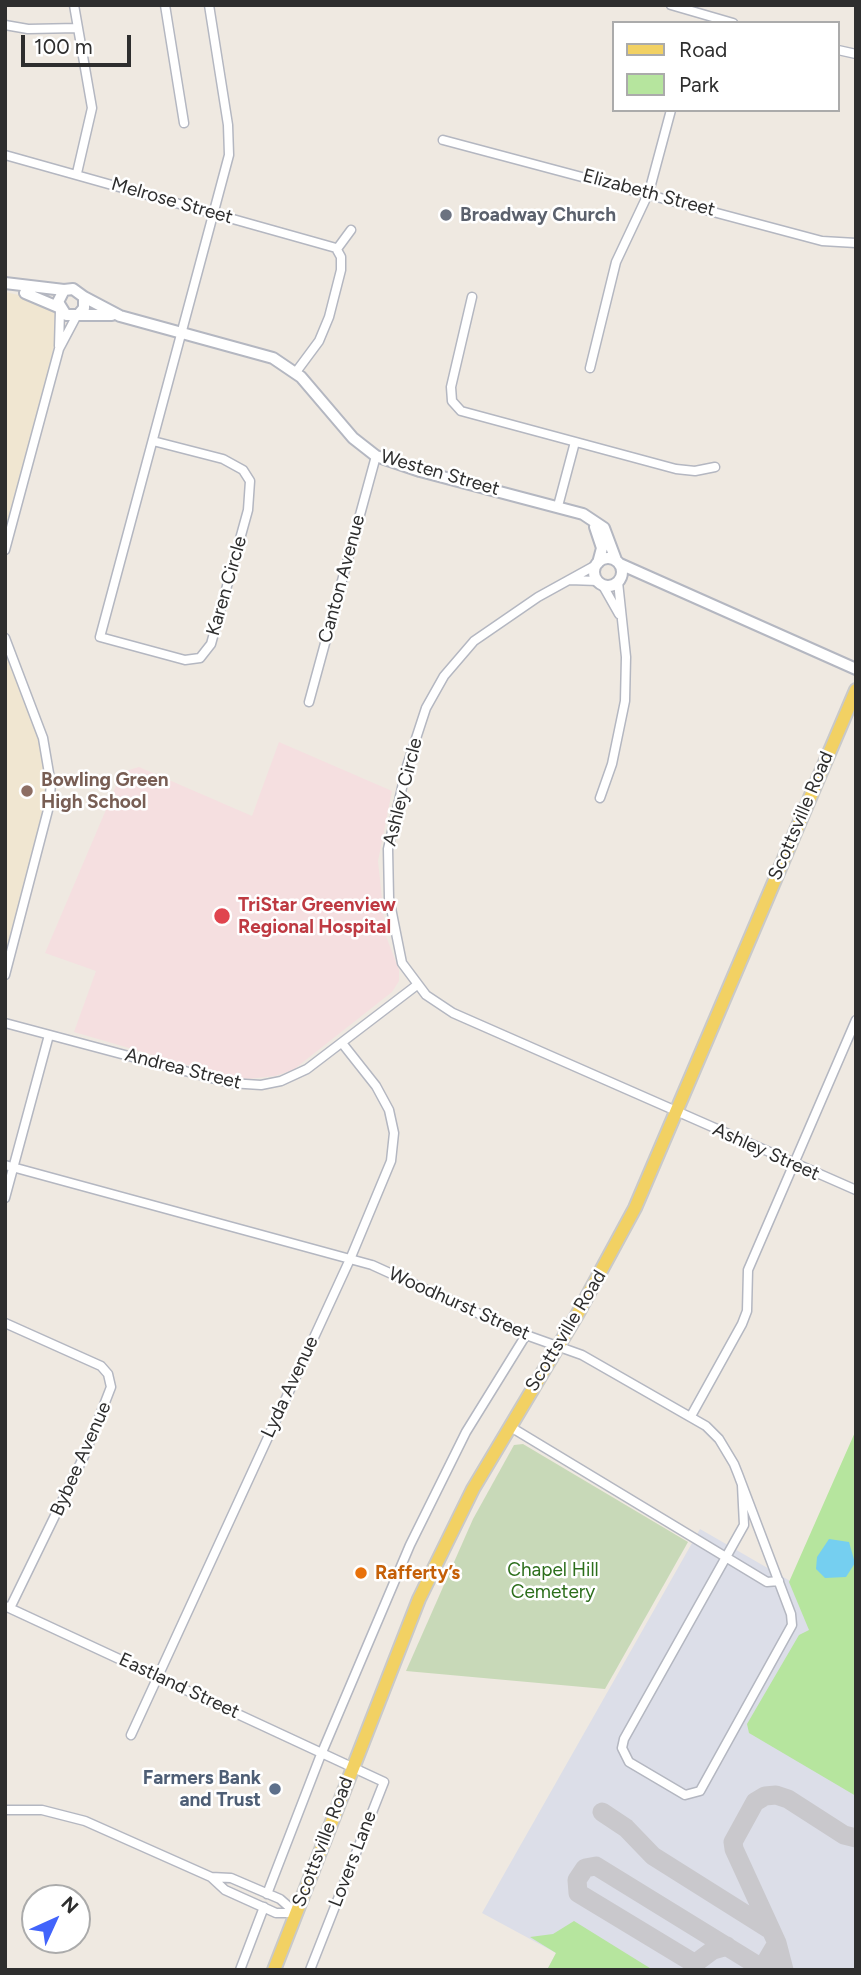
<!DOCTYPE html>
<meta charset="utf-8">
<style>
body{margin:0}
#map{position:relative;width:861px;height:1975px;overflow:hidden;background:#efe9e1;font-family:Figtree,sans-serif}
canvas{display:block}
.frame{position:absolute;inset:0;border:7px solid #2e2e2e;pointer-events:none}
.legend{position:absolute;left:612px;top:21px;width:228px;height:91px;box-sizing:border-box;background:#fff;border:2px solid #ababab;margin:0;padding:9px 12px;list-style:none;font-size:21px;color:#2e2e2e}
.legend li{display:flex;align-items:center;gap:14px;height:35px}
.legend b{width:35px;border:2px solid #ababab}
.north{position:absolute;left:21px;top:1884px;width:70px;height:70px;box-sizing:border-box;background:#fff;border:2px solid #ababab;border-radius:50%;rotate:45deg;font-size:19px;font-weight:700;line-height:28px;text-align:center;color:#2e2e2e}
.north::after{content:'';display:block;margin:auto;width:24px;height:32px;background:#4264fb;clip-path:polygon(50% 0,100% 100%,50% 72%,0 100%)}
.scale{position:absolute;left:21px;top:35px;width:110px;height:32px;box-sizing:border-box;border:4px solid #2e2e2e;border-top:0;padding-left:9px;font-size:21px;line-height:24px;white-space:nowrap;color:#2e2e2e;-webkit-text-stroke:5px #fff;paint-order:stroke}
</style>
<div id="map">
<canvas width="861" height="1975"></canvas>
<div class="frame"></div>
<ul class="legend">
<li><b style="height:9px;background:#f2d163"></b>Road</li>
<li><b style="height:19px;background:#b6e59e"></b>Park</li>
</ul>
<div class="north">N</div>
<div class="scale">100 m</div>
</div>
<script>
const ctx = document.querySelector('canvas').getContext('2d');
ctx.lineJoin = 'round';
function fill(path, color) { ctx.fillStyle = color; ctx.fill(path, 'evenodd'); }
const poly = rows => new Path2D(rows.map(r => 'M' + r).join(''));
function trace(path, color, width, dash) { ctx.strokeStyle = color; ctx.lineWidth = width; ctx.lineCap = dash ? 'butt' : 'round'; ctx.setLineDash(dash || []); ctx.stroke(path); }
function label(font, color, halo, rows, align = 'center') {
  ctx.font = font + ' Figtree,sans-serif'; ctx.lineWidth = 5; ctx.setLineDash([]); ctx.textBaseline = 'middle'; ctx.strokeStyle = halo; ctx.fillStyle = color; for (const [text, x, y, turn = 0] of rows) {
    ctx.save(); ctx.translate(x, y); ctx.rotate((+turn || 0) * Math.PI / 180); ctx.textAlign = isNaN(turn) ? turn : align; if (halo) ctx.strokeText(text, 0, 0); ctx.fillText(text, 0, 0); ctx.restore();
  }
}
const education = poly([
 [5,292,47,301,59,313,57,334,5,551],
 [5,637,51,772,48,810,5,976]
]);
const medical = poly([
 [279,742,392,791,378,861,386,936,399,970,399,981,392,992,293,1070,275,1076,248,1079,222,1075,74,1032,96,971,45,953,122,772,139,767,252,816]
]);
const airport = poly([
 [700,1529,856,1619,856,1970,547,1970,556,1953,482,1913]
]);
const green = poly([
 [856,1430,856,1796,749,1733,747,1724,799,1635,809,1630,789,1582],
 [574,1921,653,1970,547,1970,556,1953,530,1937,553,1934]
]);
const cemetery = poly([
 [523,1444,688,1542,605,1689,406,1671,473,1519,514,1445]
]);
const water = poly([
 [829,1539,849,1542,855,1563,846,1577,825,1578,816,1569,817,1557]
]);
const taxiway = poly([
 [602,1812,626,1828,653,1856,769,1929],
 [777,1943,784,1970],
 [727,1946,713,1950,697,1962,692,1962,578,1893,577,1880,585,1868,596,1866,765,1970],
 [761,1970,777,1943,734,1849,733,1842,755,1802,765,1796,776,1795,788,1799,844,1835,856,1838]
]);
const street = poly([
 [74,5,92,108,77,173],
 [165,5,184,123],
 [671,5,733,23],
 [5,25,28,29,78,28],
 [838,50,856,54],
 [443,140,822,241,856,243],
 [5,155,336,248,341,257,341,270,329,317,319,341,296,372],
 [337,249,351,230],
 [472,297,451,387,452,401,461,411,676,469,695,471,715,467],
 [59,346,60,310],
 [590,368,616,262,649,192,671,110],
 [153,441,223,459,243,470,250,481,248,510,211,644,200,658,185,660,100,637,229,155,228,125,209,5],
 [558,506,575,442],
 [5,550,59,349,77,315],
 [596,565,538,597,474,641,444,676,426,708,407,766,388,849,389,898,402,963,426,995,453,1013,856,1190],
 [569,580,598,581],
 [602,584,619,614],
 [5,638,43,738,51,785,48,810,5,975],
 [309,702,376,456],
 [600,798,612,764,625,701,626,657,618,582],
 [5,1023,230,1083,261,1085,281,1081,307,1069,417,985],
 [5,1165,372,1265,526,1335,582,1355,706,1426,719,1439,734,1464,738,1474,791,1614,792,1625,700,1791,685,1795,629,1762,622,1748,624,1739,744,1525,742,1485],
 [5,1198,49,1035],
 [5,1323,101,1366,108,1374,111,1387,85,1454,10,1608],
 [691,1416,742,1324,747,1311,748,1270,856,1020],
 [509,1426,767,1582,779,1581],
 [5,1606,384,1782,310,1970],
 [131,1735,351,1257,391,1161,394,1133,389,1110,376,1086,342,1043],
 [5,1810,42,1810,85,1821,211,1877,225,1890,276,1913,296,1913],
 [211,1877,231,1878,280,1899,296,1913],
 [267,1894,320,1757,410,1545,466,1432,526,1335],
 [240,1970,264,1907]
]);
const secondary = poly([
 [5,283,64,290],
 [25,293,58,307],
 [84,297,120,316,273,358,301,377,353,438,376,456,420,471,583,514,604,528,616,560],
 [79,314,84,308,84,297,73,289,64,290,58,302,66,315,112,315],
 [595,527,602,548,598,563],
 '594 572a14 14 0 1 1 28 0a14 14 0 1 1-28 0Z',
 [620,564,856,669]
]);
const primary = poly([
 [274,1970,419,1599,473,1489,577,1315,635,1208,856,690]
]);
const markers = [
 [446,215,7,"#6b7280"],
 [27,791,7,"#8d6e63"],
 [222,916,9,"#e0444e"],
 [361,1573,7,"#e8710a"],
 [275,1789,7,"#5c6f8a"]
];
const streetNames = [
 ["Elizabeth Street",649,193,15],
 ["Melrose Street",172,201,16],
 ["Westen Street",440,473,16],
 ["Canton Avenue",342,579,-75],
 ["Karen Circle",227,586,-74],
 ["Ashley Circle",403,792,-76],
 ["Scottsville Road",801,816,-67],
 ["Andrea Street",183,1069,14],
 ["Ashley Street",766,1152,24],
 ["Woodhurst Street",459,1304,24],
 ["Scottsville Road",566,1331,-59],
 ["Lyda Avenue",290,1387,-65],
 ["Bybee Avenue",81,1459,-66],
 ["Eastland Street",179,1686,25],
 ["Scottsville Road",323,1842,-69],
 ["Lovers Lane",353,1859,-69]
];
const worshipNames = [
 ["Broadway Church",460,215]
];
const educationNames = [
 ["Bowling Green",41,780],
 ["High School",41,802]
];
const healthNames = [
 ["TriStar Greenview",238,905],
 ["Regional Hospital",238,927]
];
const parkNames = [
 ["Chapel Hill",553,1570],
 ["Cemetery",553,1592]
];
const foodNames = [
 ["Rafferty’s",375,1573]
];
const serviceNames = [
 ["Farmers Bank",261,1778],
 ["and Trust",261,1800]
];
fill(education, '#f0e6d1');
fill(medical, '#f5dfe0');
fill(airport, '#dcdee8');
fill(green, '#b6e59e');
fill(cemetery, '#c8d9b8');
fill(water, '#75cff0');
trace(taxiway, '#c9c8cc', 19);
trace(street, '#b4b7c1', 11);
trace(secondary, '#b4b7c1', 14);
trace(primary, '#c9c9c9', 16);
trace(street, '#fff', 8);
trace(secondary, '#fff', 10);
trace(primary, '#f2d163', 12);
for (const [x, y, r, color] of markers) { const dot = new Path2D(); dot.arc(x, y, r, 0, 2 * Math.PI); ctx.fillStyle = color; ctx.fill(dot); trace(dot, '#fff', 2.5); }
label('19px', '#2e2e2e', '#fff', streetNames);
label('bold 19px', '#5b616d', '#fff', worshipNames, 'left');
label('bold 19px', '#785e54', '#fff', educationNames, 'left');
label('bold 19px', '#be3a42', '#fff', healthNames, 'left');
label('19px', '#2c6e1b', '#fff', parkNames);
label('bold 19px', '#c56008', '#fff', foodNames, 'left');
label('bold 19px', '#4e5e75', '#fff', serviceNames, 'right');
</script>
